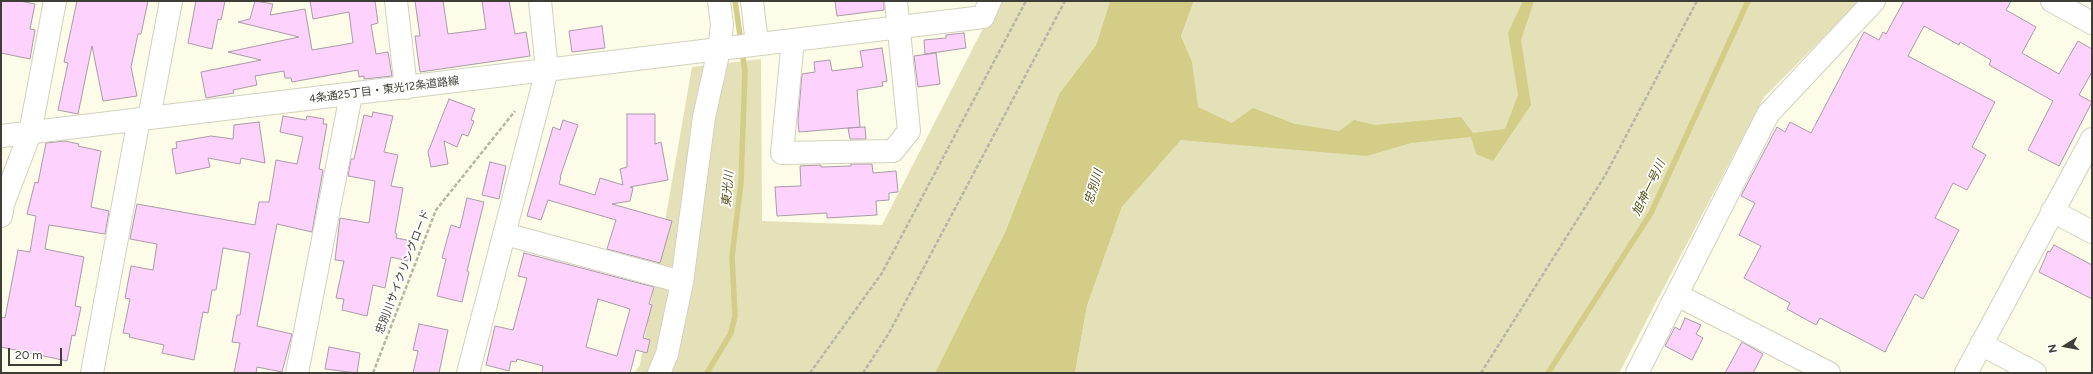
<!DOCTYPE html>
<meta charset="utf-8">
<style>
body{margin:0}
#map{position:relative;width:2093px;height:374px;overflow:hidden;background:#fdfce8;font-family:Figtree,sans-serif}
canvas{display:block}
.frame{position:absolute;inset:0;border:2px solid #3e3d36;pointer-events:none}
.north{position:absolute;left:2045px;top:326px;width:40px;height:40px;-webkit-text-stroke:3px #fff;paint-order:stroke;rotate:259deg;font-size:11px;font-weight:700;line-height:16px;text-align:center;color:#3e3d36}
.north::after{content:'';display:block;margin:auto;width:14px;height:18px;background:#3e3d36;clip-path:polygon(50% 0,100% 100%,50% 72%,0 100%)}
.scale{position:absolute;left:8px;top:348px;width:54px;height:18px;box-sizing:border-box;border:2px solid #3e3d36;border-top:0;padding-left:5px;font-size:12px;line-height:14px;white-space:nowrap;color:#3e3d36;-webkit-text-stroke:3px #fff;paint-order:stroke}
</style>
<div id="map">
<canvas width="2093" height="374"></canvas>
<div class="frame"></div>
<div class="north">N</div>
<div class="scale">20 m</div>
</div>
<script>
const ctx = document.querySelector('canvas').getContext('2d');
ctx.lineJoin = 'round';
function fill(path, color) { ctx.fillStyle = color; ctx.fill(path, 'evenodd'); }
const poly = rows => new Path2D(rows.map(r => 'M' + r).join(''));
function trace(path, color, width, dash) { ctx.strokeStyle = color; ctx.lineWidth = width; ctx.lineCap = dash ? 'butt' : 'round'; ctx.setLineDash(dash || []); ctx.stroke(path); }
function label(font, color, halo, rows, align = 'center') {
  ctx.font = font + ' Figtree,"Noto Sans JP",sans-serif'; ctx.lineWidth = 3.5; ctx.setLineDash([]); ctx.textBaseline = 'middle'; ctx.strokeStyle = halo; ctx.fillStyle = color; for (const [text, x, y, turn = 0] of rows) {
    ctx.save(); ctx.translate(x, y); ctx.rotate((+turn || 0) * Math.PI / 180); ctx.textAlign = isNaN(turn) ? turn : align; if (halo) ctx.strokeText(text, 0, 0); ctx.fillText(text, 0, 0); ctx.restore();
  }
}
const green = poly([
 [997,1,1110,1,1096,45,1059,94,1006,230,935,373,634,373,640,365,692,67,761,59,762,221,882,225],
 [1194,1,1860,1,1764,97,1619,373,1075,373,1087,306,1122,207,1181,140,1192,63,1181,36]
]);
const water = poly([
 [1110,1,1194,1,1181,36,1192,62,1198,107,1232,123,1253,108,1295,124,1339,131,1354,120,1375,125,1461,117,1473,133,1505,129,1518,95,1508,33,1523,1,1534,1,1521,40,1531,105,1493,161,1476,154,1471,137,1411,143,1367,156,1181,140,1122,207,1087,306,1075,373,935,373,1006,230,1059,94,1096,45]
]);
const stream = poly([
 [735,1,741,42],
 [707,373,731,333,735,316,732,257,741,182,745,71,742,51],
 [1548,373,1651,213,1748,1]
]);
const building = poly([
 [1,1,20,1,35,4,30,29,35,30,30,59,1,53,1,1],
 [77,1,148,1,141,34,138,34,131,67,137,96,103,101,92,46,78,114,58,110,68,63,64,62,77,1],
 [196,1,225,1,221,20,218,19,212,49,188,43,196,1],
 [255,1,273,4,270,15,305,9,312,50,353,43,349,12,313,19,310,1,375,1,378,23,371,25,376,54,388,52,392,76,364,79,364,76,359,77,358,70,292,82,291,78,285,78,284,71,255,76,257,85,233,90,234,93,206,98,201,72,261,60,228,52,299,37,238,22,250,19,255,1],
 [415,1,443,1,448,34,486,29,482,1,509,1,515,34,526,32,530,56,420,72,415,36,420,36,415,1],
 [835,1,884,1,884,10,837,16,835,1],
 [1904,1,2011,1,2006,10,2036,27,2022,53,2059,74,2078,41,2092,49,2092,72,2079,95,2092,102,2059,166,2028,150,2053,101,1989,65,1991,60,1960,42,1959,45,1924,26,1908,56,1995,102,1972,147,1986,155,1967,190,1953,183,1935,218,1959,230,1923,299,1915,294,1885,352,1820,318,1816,325,1787,309,1790,303,1744,278,1761,246,1739,235,1755,203,1741,196,1777,127,1785,132,1790,122,1811,133,1864,32,1879,40,1883,32,1886,34,1904,1],
 [602,26,605,48,572,52,569,31,602,26],
 [964,33,966,48,925,54,924,40,946,38,946,35,964,33],
 [882,48,887,81,882,82,883,86,857,90,860,127,799,132,798,121,802,74,815,72,814,62,830,60,832,71,863,67,860,51,882,48],
 [936,53,940,84,918,87,914,56,936,53],
 [449,99,475,109,471,120,474,121,468,136,462,134,457,147,444,141,448,164,431,167,428,152,449,99],
 [373,112,393,116,384,152,398,155,391,186,403,188,395,233,397,234,396,238,412,241,408,261,391,257,385,288,373,285,367,316,342,310,344,299,336,298,344,261,335,260,340,218,369,223,375,181,348,176,351,159,354,159,364,115,372,117,373,112],
 [627,114,655,114,655,144,661,142,668,180,630,187,633,188,630,201,612,204,672,221,660,263,607,249,616,220,548,200,541,220,527,216,553,127,560,130,563,120,578,125,560,177,561,177,559,184,595,195,600,178,623,185,620,169,627,167,627,114],
 [283,116,306,120,307,116,324,119,323,124,327,124,319,169,323,170,312,232,277,224,257,326,292,334,282,372,257,367,256,373,234,373,240,343,232,342,237,315,240,315,250,253,223,248,216,290,212,290,208,313,203,312,194,360,162,353,164,345,129,337,130,334,123,333,130,299,125,298,131,266,153,270,157,244,130,239,137,204,255,225,259,202,269,202,276,160,297,164,303,137,280,132,283,116],
 [259,122,265,163,241,158,240,164,208,158,210,167,176,174,172,149,177,148,176,142,211,136,233,139,234,125,259,122],
 [865,127,866,139,850,139,848,128,865,127],
 [65,141,79,144,78,146,101,151,91,207,109,211,105,234,49,225,45,249,84,257,75,306,81,307,75,336,72,335,67,361,1,347,1,317,5,318,18,250,30,252,36,216,27,214,35,182,38,183,46,143,65,141],
 [490,162,506,166,499,199,482,195,490,162],
 [851,164,872,164,873,173,896,171,898,192,889,193,889,200,876,201,877,215,827,218,827,213,777,216,775,187,801,186,800,166,821,165,821,167,851,166,851,164],
 [467,198,484,202,467,271,469,272,462,302,437,296,446,259,442,258,451,225,460,228,467,198],
 [2054,245,2092,265,2092,299,2039,272,2048,251,2050,252,2054,245],
 [524,253,654,287,649,304,652,305,643,338,650,340,647,353,636,350,630,373,542,373,543,366,517,359,516,362,511,361,509,371,486,365,495,326,513,330,527,278,518,276,524,253],
 [598,299,630,309,617,356,586,347,598,299],
 [1685,318,1701,325,1696,334,1703,338,1692,360,1665,346,1675,327,1680,330,1685,318],
 [419,324,448,330,439,373,413,373,418,351,413,350,419,324],
 [1742,342,1763,354,1753,373,1725,373,1742,342],
 [329,347,360,353,357,373,325,369,329,347]
]);
const path = poly([
 [373,373,436,210,515,111],
 [810,373,882,273,1026,1],
 [863,373,889,333,1065,1],
 [1481,373,1606,174,1697,1]
]);
const minor = poly([
 [396,1,406,88],
 [752,1,757,44],
 [2052,1,2092,23],
 [793,40,782,153,893,151,909,131,896,1],
 [149,118,171,1],
 [1,136,983,17,990,1],
 [2052,211,2092,232],
 [1,216,3,204,30,133,55,1],
 [505,234,682,282],
 [1677,295,1829,373],
 [1981,344,2035,373],
 [92,373,139,119],
 [297,373,351,95],
 [468,373,547,70,540,1],
 [659,373,667,354,682,282,704,117,719,50,722,25,719,1],
 [1637,373,1768,114,1874,1],
 [1966,373,2092,139]
]);
const streetNames = [
 ["4条通25丁目・東光12条道路線",384,90,-7],
 ["忠別川サイクリングロード",403,272,-69]
];
const waterNames = [
 ["忠別川",1094,187,-73],
 ["旭神一号川",1649,188,-64],
 ["東光川",728,189,-85]
];
fill(green, '#e4e1b8');
fill(water, '#d3cd88');
trace(stream, '#d3cd88', 5.5);
fill(building, '#fdd3fd');
trace(building, '#a89aa8', 1);
trace(minor, '#d2d1be', 24);
trace(path, '#b6b5a6', 2.5, [4, 2]);
trace(minor, '#fff', 22);
label('11px', '#3e3d36', '#fff', streetNames);
label('italic 12px', '#55501c', '#fff', waterNames);
</script>
